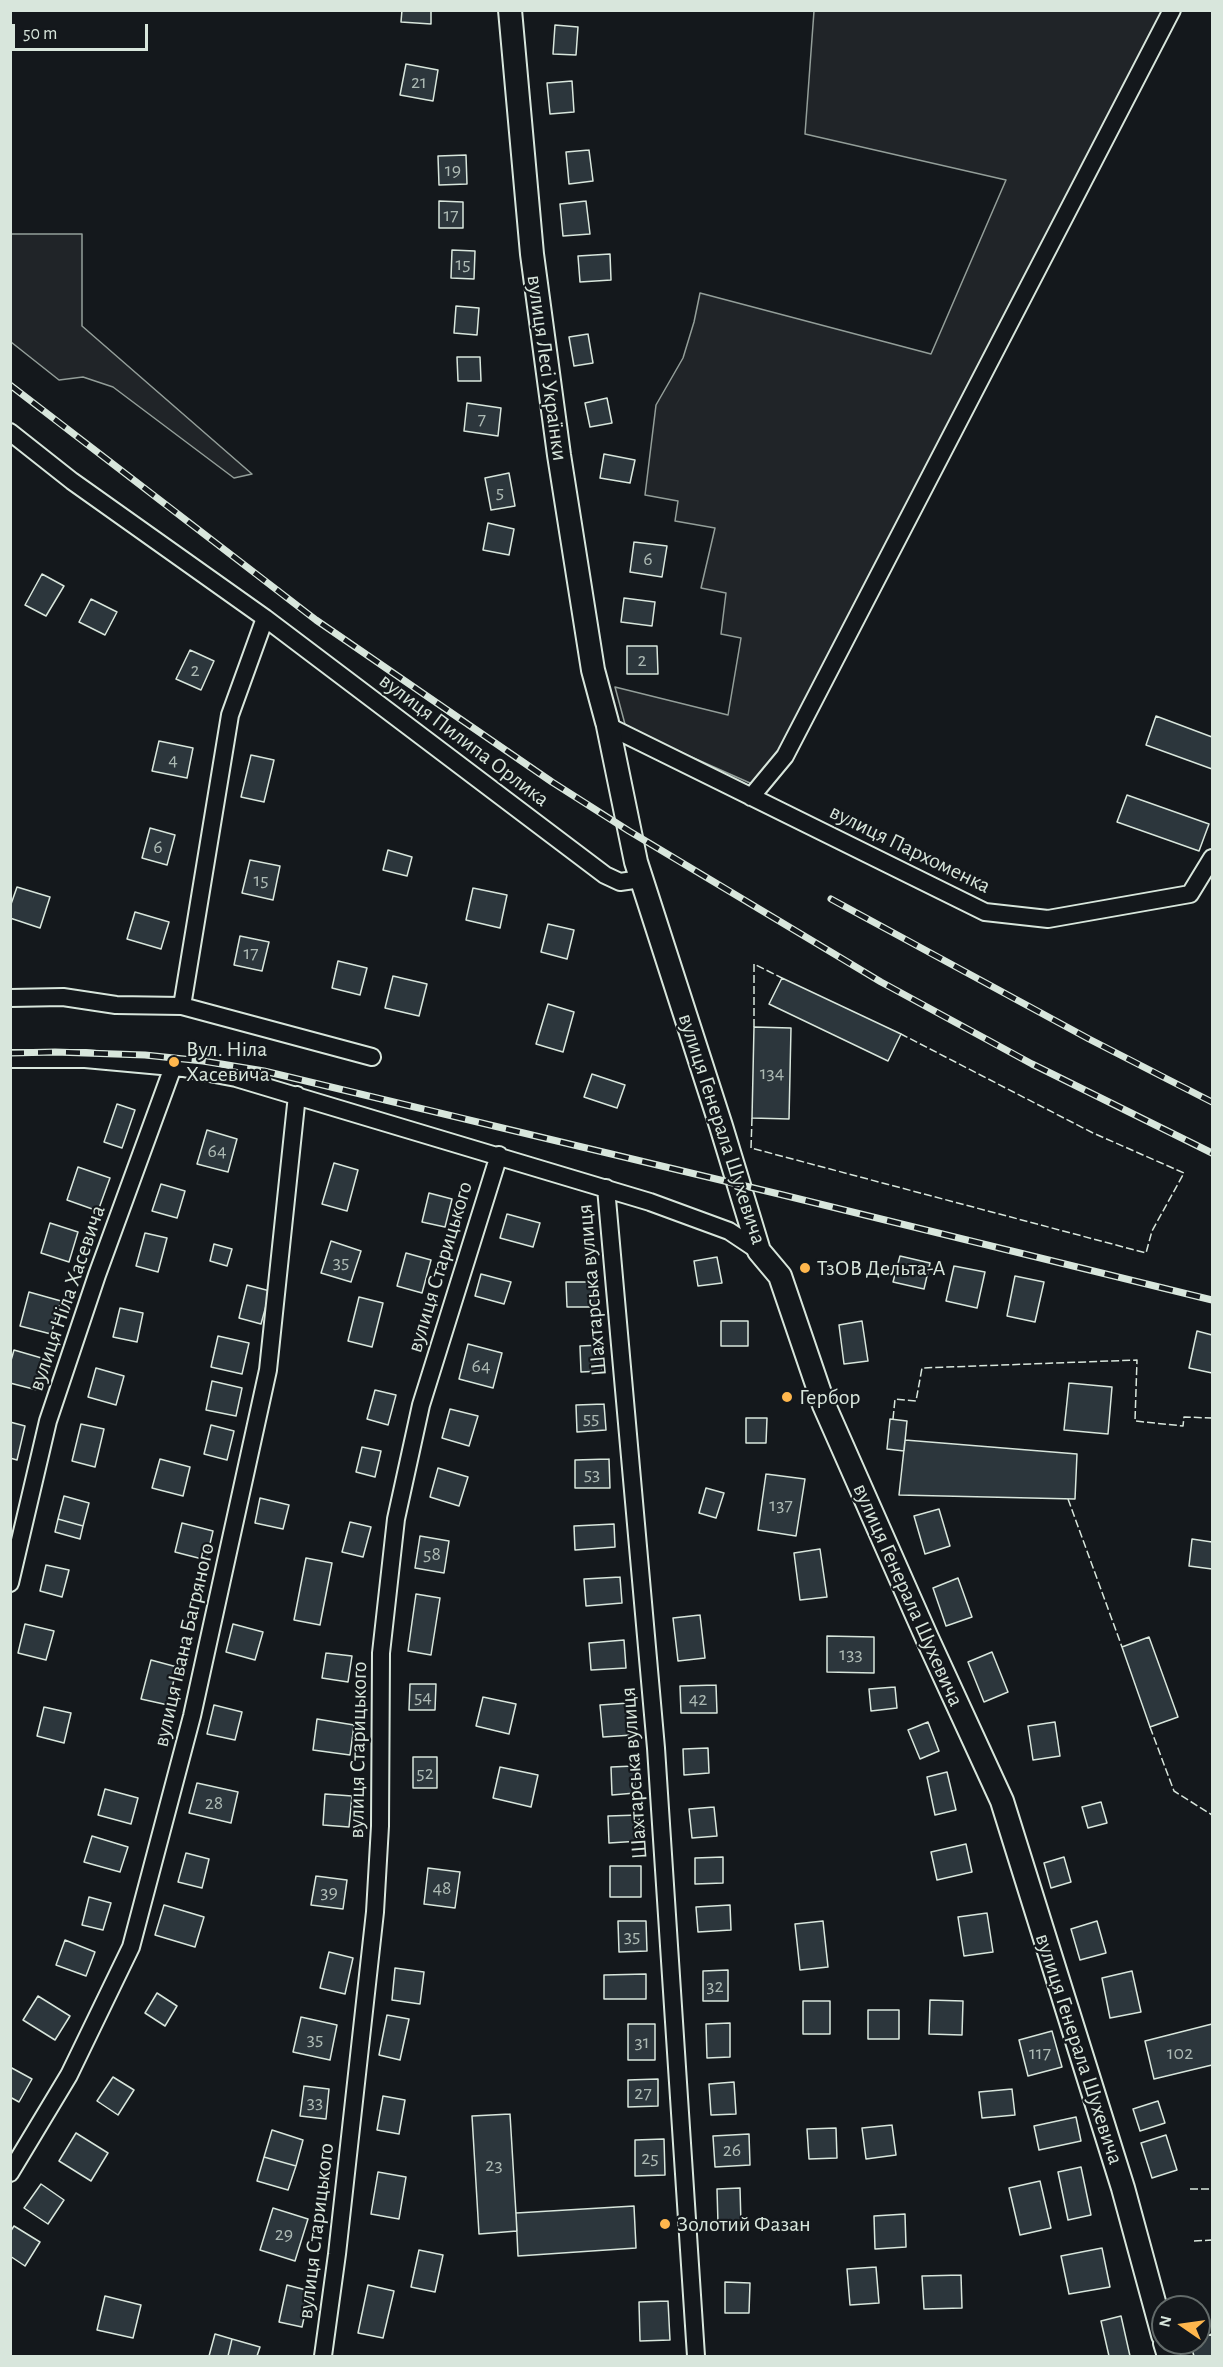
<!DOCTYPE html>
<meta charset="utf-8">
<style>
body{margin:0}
#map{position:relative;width:1223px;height:2367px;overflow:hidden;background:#14181c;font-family:"Alegreya Sans",sans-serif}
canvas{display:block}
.frame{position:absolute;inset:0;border:12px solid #d8e6dc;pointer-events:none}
.north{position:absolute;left:1151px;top:2295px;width:60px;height:60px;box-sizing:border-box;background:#14181c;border:2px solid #626a69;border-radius:50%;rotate:283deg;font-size:16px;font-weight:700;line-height:24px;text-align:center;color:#d8e6dc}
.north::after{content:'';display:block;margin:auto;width:21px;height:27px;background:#ffb74d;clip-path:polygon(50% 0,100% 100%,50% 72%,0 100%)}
.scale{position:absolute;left:12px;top:24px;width:136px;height:27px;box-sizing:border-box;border:3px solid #d8e6dc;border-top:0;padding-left:8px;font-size:18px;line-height:21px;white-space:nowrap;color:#d8e6dc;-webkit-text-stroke:4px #14181c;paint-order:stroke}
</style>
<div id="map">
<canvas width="1223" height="2367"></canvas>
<div class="frame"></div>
<div class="north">N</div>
<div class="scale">50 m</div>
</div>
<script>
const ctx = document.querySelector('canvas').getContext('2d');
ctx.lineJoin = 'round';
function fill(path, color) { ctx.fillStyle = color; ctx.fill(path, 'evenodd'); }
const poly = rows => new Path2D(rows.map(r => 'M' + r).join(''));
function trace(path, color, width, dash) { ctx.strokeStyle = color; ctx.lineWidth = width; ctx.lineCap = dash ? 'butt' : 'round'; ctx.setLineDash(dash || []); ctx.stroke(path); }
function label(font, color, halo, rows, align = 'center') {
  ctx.font = font + ' "Alegreya Sans",sans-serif'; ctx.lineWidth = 4.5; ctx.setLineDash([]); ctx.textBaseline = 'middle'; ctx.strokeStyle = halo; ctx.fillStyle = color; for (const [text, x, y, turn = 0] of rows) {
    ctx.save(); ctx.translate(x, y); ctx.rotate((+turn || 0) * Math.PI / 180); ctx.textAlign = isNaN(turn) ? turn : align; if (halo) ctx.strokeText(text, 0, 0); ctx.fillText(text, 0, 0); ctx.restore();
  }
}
const green = poly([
 [814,11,1172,11,759,787,626,728,615,687,728,715,741,638,721,634,726,593,701,588,715,528,675,521,678,501,645,495,656,405,683,358,694,322,700,293,931,354,1006,180,805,134,814,11],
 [10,234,82,234,82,326,252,474,234,478,113,387,83,377,59,380,11,342,10,234]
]);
const building = poly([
 [402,10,431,10,431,24,401,22,402,10],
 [555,25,578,27,576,55,553,54,555,25],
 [406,64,438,70,433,101,400,95,406,64],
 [572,81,574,112,550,114,547,83,572,81],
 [589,150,593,181,569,184,566,152,589,150],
 [466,155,467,184,439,185,438,156,466,155],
 [439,201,463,202,463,228,439,228,439,201],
 [586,201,590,234,563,236,560,204,586,201],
 [452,250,475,251,474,279,451,278,452,250],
 [610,254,611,280,580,282,578,256,610,254],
 [456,306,479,308,477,335,454,333,456,306],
 [588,334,593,363,574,366,569,337,588,334],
 [457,357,480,357,481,381,458,381,457,357],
 [607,398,612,423,590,427,585,403,607,398],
 [467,403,501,408,498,436,464,431,467,403],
 [604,454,635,460,630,483,600,478,604,454],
 [509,473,515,506,491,510,485,478,509,473],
 [488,523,514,529,509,555,483,550,488,523],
 [634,542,667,546,662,577,630,572,634,542],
 [42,574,64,586,46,616,25,605,42,574],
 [624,598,655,602,652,626,621,622,624,598],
 [91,599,117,612,105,635,79,622,91,599],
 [627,646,657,646,658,674,627,674,627,646],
 [190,650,214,661,201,690,176,679,190,650],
 [1156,716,1212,737,1212,769,1146,745,1156,716],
 [159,741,193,748,187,778,152,771,159,741],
 [251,755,274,760,264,802,241,797,251,755],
 [1127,795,1209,824,1199,851,1117,822,1127,795],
 [150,828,175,835,167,865,142,858,150,828],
 [388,850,412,857,407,876,383,870,388,850],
 [250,860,280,866,273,900,242,893,250,860],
 [17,887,50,897,40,928,10,918,10,907,17,887],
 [473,888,507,895,500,928,466,920,473,888],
 [135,912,169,922,161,949,127,939,135,912],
 [548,924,574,930,567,959,541,952,548,924],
 [240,936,269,942,262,971,234,965,240,936],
 [338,961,367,968,360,995,332,988,338,961],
 [393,976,427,984,419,1016,385,1008,393,976],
 [782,978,901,1034,888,1061,769,1004,782,978],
 [548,1004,574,1012,563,1052,536,1044,548,1004],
 [754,1027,791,1028,789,1119,752,1118,754,1027],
 [592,1074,625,1085,617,1108,584,1097,592,1074],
 [117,1104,135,1110,122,1148,104,1142,117,1104],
 [207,1130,237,1139,228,1172,197,1164,207,1130],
 [334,1163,358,1170,347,1211,322,1204,334,1163],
 [78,1167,110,1178,98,1211,67,1200,78,1167],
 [161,1184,185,1191,177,1218,152,1211,161,1184],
 [429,1193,452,1199,445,1227,422,1222,429,1193],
 [507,1214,540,1223,533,1247,500,1238,507,1214],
 [50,1223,78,1232,69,1262,41,1253,50,1223],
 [145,1233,167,1238,158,1272,136,1266,145,1233],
 [331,1241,361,1251,351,1282,321,1273,331,1241],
 [214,1244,232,1249,227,1266,210,1261,214,1244],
 [406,1253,431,1260,422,1293,397,1286,406,1253],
 [900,1256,930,1263,924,1289,893,1282,900,1256],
 [717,1257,722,1283,698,1286,694,1261,717,1257],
 [954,1266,985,1272,977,1308,946,1301,954,1266],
 [481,1274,511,1282,504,1304,475,1296,481,1274],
 [1015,1276,1044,1282,1035,1322,1007,1316,1015,1276],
 [566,1282,597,1282,597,1307,567,1307,566,1282],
 [247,1285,270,1291,261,1324,239,1318,247,1285],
 [29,1292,61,1301,51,1334,20,1326,29,1292],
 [359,1297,383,1303,372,1347,348,1341,359,1297],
 [120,1308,143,1313,137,1342,113,1337,120,1308],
 [721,1321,748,1321,748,1346,721,1346,721,1321],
 [862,1321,868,1361,844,1364,839,1325,862,1321],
 [1197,1331,1212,1335,1212,1373,1189,1368,1197,1331],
 [218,1336,249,1343,242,1374,211,1367,218,1336],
 [468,1344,502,1353,493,1388,459,1379,468,1344],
 [601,1345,602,1371,581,1372,580,1346,601,1345],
 [14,1350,45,1359,37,1390,10,1383,10,1364,14,1350],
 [96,1368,124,1376,116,1405,88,1397,96,1368],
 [212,1381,242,1388,236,1416,206,1410,212,1381],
 [1069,1383,1112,1387,1108,1434,1064,1430,1069,1383],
 [375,1390,396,1395,388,1425,367,1419,375,1390],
 [604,1404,606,1430,577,1432,576,1405,604,1404],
 [450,1409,478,1416,469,1446,442,1438,450,1409],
 [746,1418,767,1418,766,1443,746,1443,746,1418],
 [890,1419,907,1421,904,1451,887,1449,890,1419],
 [10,1422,25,1426,17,1460,10,1458,10,1422],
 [81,1424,104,1429,95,1467,72,1461,81,1424],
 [211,1425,234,1431,227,1460,204,1454,211,1425],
 [905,1440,1077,1454,1075,1499,899,1495,905,1440],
 [362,1447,381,1451,375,1477,356,1472,362,1447],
 [160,1459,190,1467,183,1496,152,1488,160,1459],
 [609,1459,610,1488,575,1488,575,1460,609,1459],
 [438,1468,468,1477,459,1506,430,1497,438,1468],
 [766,1474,805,1479,796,1536,758,1530,766,1474],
 [706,1488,724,1493,716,1518,699,1513,706,1488],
 [64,1496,89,1503,83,1526,58,1519,64,1496],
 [260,1498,289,1505,283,1529,255,1523,260,1498],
 [939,1509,950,1546,925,1554,914,1516,939,1509],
 [58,1519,83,1526,80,1539,55,1532,58,1519],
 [350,1522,371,1527,363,1557,342,1552,350,1522],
 [182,1523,213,1531,206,1560,175,1552,182,1523],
 [614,1524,615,1547,575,1550,574,1526,614,1524],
 [420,1536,449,1541,444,1573,415,1568,420,1536],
 [1192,1539,1212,1542,1212,1569,1189,1566,1192,1539],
 [820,1549,827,1597,800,1600,794,1553,820,1549],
 [306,1558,332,1563,320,1625,294,1620,306,1558],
 [46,1565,69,1570,62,1597,40,1591,46,1565],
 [620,1577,622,1603,586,1606,584,1579,620,1577],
 [958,1578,972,1617,946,1626,933,1588,958,1578],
 [416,1594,440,1598,431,1655,408,1651,416,1594],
 [700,1615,705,1658,678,1661,673,1618,700,1615],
 [25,1624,54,1631,46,1660,18,1653,25,1624],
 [233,1624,263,1632,255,1660,226,1652,233,1624],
 [827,1636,874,1637,874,1673,827,1672,827,1636],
 [1149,1637,1178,1717,1150,1727,1122,1647,1149,1637],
 [624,1640,626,1668,591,1670,589,1643,624,1640],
 [992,1652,1008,1692,984,1702,968,1662,992,1652],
 [326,1653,352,1656,348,1682,322,1678,326,1653],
 [151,1660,177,1667,168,1705,141,1699,151,1660],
 [410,1684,436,1684,435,1710,409,1710,410,1684],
 [716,1685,717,1713,681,1713,680,1686,716,1685],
 [895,1687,897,1708,871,1711,869,1689,895,1687],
 [483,1697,516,1704,509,1734,476,1726,483,1697],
 [629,1703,632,1735,603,1737,600,1705,629,1703],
 [214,1705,242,1712,235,1740,207,1734,214,1705],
 [44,1707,71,1713,64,1743,37,1736,44,1707],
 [317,1719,354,1725,350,1755,313,1750,317,1719],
 [928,1722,939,1751,920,1759,908,1730,928,1722],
 [1055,1722,1060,1756,1033,1760,1028,1726,1055,1722],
 [708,1748,709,1773,684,1775,683,1749,708,1748],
 [413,1757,437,1757,437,1788,413,1788,413,1757],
 [634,1766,635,1793,612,1795,611,1767,634,1766],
 [500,1767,538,1775,531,1807,493,1798,500,1767],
 [947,1772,956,1810,935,1815,927,1777,947,1772],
 [197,1783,238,1792,231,1823,189,1813,197,1783],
 [105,1789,138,1798,131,1824,98,1815,105,1789],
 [325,1794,352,1796,349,1827,323,1825,325,1794],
 [1101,1802,1107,1823,1088,1828,1082,1807,1101,1802],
 [714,1807,717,1836,692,1838,689,1809,714,1807],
 [639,1815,640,1841,609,1843,608,1816,639,1815],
 [92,1836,128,1847,120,1872,84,1862,92,1836],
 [966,1844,972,1872,937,1880,931,1852,966,1844],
 [186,1853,209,1859,202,1888,178,1882,186,1853],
 [723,1857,723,1883,695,1884,695,1858,723,1857],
 [1064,1857,1071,1882,1051,1888,1044,1863,1064,1857],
 [610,1866,641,1866,641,1897,610,1897,610,1866],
 [428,1868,460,1872,455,1908,424,1904,428,1868],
 [316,1876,347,1880,343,1909,311,1905,316,1876],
 [89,1897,111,1903,103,1930,82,1925,89,1897],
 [164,1905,204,1917,195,1947,155,1935,164,1905],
 [730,1905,731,1930,698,1932,696,1907,730,1905],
 [987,1913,993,1952,964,1956,958,1917,987,1913],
 [618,1921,646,1921,647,1951,619,1952,618,1921],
 [823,1921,828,1967,800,1970,795,1924,823,1921],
 [1097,1921,1106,1953,1080,1960,1071,1929,1097,1921],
 [65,1940,95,1952,86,1976,56,1965,65,1940],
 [329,1952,353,1958,345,1994,320,1988,329,1952],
 [395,1968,424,1972,420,2004,392,2000,395,1968],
 [728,1970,728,2001,703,2001,703,1971,728,1970],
 [1132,1971,1141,2012,1110,2018,1102,1978,1132,1971],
 [646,1974,646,1999,604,1999,604,1975,646,1974],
 [157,1993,177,2006,165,2026,145,2013,157,1993],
 [38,1996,70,2016,55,2040,23,2020,38,1996],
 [930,2000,963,2001,962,2035,929,2034,930,2000],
 [803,2001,830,2001,830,2034,803,2034,803,2001],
 [868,2010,899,2010,899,2039,868,2039,868,2010],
 [387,2015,409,2019,400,2060,379,2055,387,2015],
 [301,2017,337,2025,330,2060,293,2052,301,2017],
 [730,2023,730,2057,707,2058,706,2024,730,2023],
 [628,2024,655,2024,655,2060,628,2060,628,2024],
 [1212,2024,1212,2065,1154,2079,1145,2041,1212,2024],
 [1052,2031,1062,2067,1028,2076,1019,2040,1052,2031],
 [10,2067,32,2079,19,2102,10,2097,10,2067],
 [113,2077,134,2090,118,2115,97,2101,113,2077],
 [658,2079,658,2106,628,2107,628,2080,658,2079],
 [734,2082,736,2114,711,2115,709,2084,734,2082],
 [304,2086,329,2089,326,2119,300,2116,304,2086],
 [1012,2089,1015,2115,982,2118,979,2092,1012,2089],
 [383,2096,405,2100,399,2134,377,2130,383,2096],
 [1158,2101,1165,2123,1140,2131,1133,2109,1158,2101],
 [510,2114,517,2231,479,2234,472,2116,510,2114],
 [1076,2117,1081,2141,1039,2150,1034,2126,1076,2117],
 [892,2125,896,2155,866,2159,862,2128,892,2125],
 [836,2128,837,2158,809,2159,807,2129,836,2128],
 [272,2130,303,2140,296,2166,264,2157,272,2130],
 [76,2133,108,2153,91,2181,59,2161,76,2133],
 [749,2134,750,2165,715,2167,713,2136,749,2134],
 [1166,2135,1177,2170,1152,2178,1141,2143,1166,2135],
 [664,2139,665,2175,635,2176,635,2140,664,2139],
 [264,2157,296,2166,288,2190,257,2181,264,2157],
 [1081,2167,1091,2215,1068,2220,1058,2172,1081,2167],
 [378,2172,406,2177,399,2219,371,2214,378,2172],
 [1040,2181,1051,2228,1020,2235,1009,2188,1040,2181],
 [41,2184,64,2200,48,2224,24,2208,41,2184],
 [740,2188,741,2224,718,2224,717,2189,740,2188],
 [634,2206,636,2248,518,2256,516,2213,634,2206],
 [273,2208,308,2219,295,2261,260,2250,273,2208],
 [905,2214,906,2247,875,2249,874,2216,905,2214],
 [14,2226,40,2242,25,2266,10,2256,10,2232,14,2226],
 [1102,2248,1110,2287,1069,2294,1061,2256,1102,2248],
 [419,2250,443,2255,435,2292,411,2287,419,2250],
 [876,2267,879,2303,850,2305,847,2269,876,2267],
 [961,2275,962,2308,924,2309,922,2276,961,2275],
 [725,2282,750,2283,749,2313,725,2313,725,2282],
 [287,2285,310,2291,302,2327,279,2322,287,2285],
 [368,2285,394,2291,383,2338,358,2333,368,2285],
 [105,2296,141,2305,133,2338,97,2330,105,2296],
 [668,2301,670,2340,640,2341,639,2302,668,2301],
 [1121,2316,1130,2356,1109,2356,1101,2321,1121,2316],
 [215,2334,232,2339,228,2356,209,2356,215,2334],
 [1212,2334,1212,2356,1194,2356,1190,2343,1199,2343,1199,2338,1212,2334],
 [232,2339,260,2347,257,2356,228,2356,232,2339]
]);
const street = poly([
 [10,432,72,481,265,618,605,875,620,882,641,879],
 [607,722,608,726,985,912,1048,919,1190,894,1212,858],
 [751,797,785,756,1172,10],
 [10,998,63,997,116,1005,182,1006,372,1057],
 [182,1006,230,715,265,618],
 [10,1059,85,1059,183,1068,236,1078,650,1202,729,1231,759,1251],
 [606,1188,656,1748,696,2356],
 [10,1583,48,1421,97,1275,173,1067],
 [10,2173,69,2075,131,1947,192,1716,268,1370,297,1095],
 [323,2356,337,2254,375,1912,380,1826,381,1653,396,1519,421,1405,499,1155]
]);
const secondary = poly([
 [510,10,532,254,559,455,593,670,607,722],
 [608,726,636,862,721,1126,759,1251,780,1276,824,1405,927,1638,1002,1801,1123,2188,1163,2335],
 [1165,2343,1169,2356]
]);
const rail = poly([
 [10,385,316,620,552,782,629,831,881,982,1032,1064,1212,1153],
 [831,899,1089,1039,1212,1102],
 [10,1053,55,1052,145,1055,203,1061,264,1071,783,1195,1212,1300]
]);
const fence = poly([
 [754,1027,754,964,782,978],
 [752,1118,751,1148,1146,1253,1152,1231,1184,1173,1093,1133,901,1034],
 [893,1419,895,1399,916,1401,922,1368,1137,1360,1135,1421,1183,1426,1184,1417,1212,1418],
 [1068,1499,1122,1647],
 [1150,1727,1174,1791,1212,1815],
 [1190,2189,1212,2189],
 [1194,2241,1212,2240]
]);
const markers = [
 [174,1062,6,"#ffb74d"],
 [805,1268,6,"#ffb74d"],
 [787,1397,6,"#ffb74d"],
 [665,2224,6,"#ffb74d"]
];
const numberNames = [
 ["21",419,82],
 ["19",453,170],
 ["17",451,215],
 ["15",463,264],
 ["7",482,419],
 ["5",500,492],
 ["6",648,559],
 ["2",642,660],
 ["2",195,670],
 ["4",173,760],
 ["6",158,847],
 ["15",261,880],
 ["17",251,953],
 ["134",772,1073],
 ["64",217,1151],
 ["35",341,1262],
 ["64",481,1366],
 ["55",591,1418],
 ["53",592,1474],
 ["137",781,1505],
 ["58",432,1554],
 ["133",851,1654],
 ["54",423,1697],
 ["42",698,1699],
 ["52",425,1773],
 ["28",214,1803],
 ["48",442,1888],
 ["39",329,1892],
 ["35",632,1936],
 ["32",715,1986],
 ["35",315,2039],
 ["31",642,2042],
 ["117",1040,2053],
 ["102",1180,2053],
 ["27",643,2093],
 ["33",315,2102],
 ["26",732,2150],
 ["25",650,2158],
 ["23",494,2165],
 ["29",284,2234]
];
const streetNames = [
 ["вулиця Лесі Українки",547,368,82],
 ["вулиця Пилипа Орлика",464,740,37],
 ["вулиця Пархоменка",910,849,26],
 ["вулиця Генерала Шухевича",722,1129,72],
 ["вулиця Старицького",440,1267,-73],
 ["Шахтарська вулиця",592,1290,-95],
 ["вулиця Ніла Хасевича",67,1298,-71],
 ["вулиця Генерала Шухевича",908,1595,66],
 ["вулиця Івана Багряного",184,1645,-77],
 ["вулиця Старицького",358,1750,-89],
 ["Шахтарська вулиця",634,1773,-94],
 ["вулиця Генерала Шухевича",1079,2049,72],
 ["вулиця Старицького",316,2231,-83]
];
const poiNames = [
 ["Вул. Ніла",186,1049],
 ["Хасевича",186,1074],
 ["ТзОВ Дельта-А",817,1268],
 ["Гербор",799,1397],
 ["Золотий Фазан",677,2224]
];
fill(green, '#202428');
trace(green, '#939e99', 1.5);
fill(building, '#2c363c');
trace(building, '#d8e6dc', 1.5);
trace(street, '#d8e6dc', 20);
trace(secondary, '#d8e6dc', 26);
trace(street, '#14181c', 16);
trace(secondary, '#14181c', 22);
trace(rail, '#d8e6dc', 7);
trace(rail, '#14181c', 4.5, [14]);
trace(fence, '#d8e6dc', 1.5, [8, 3]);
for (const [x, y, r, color] of markers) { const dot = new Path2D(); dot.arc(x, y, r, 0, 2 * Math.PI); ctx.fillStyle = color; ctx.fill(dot); trace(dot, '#14181c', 2); }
label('20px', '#adbab4', null, numberNames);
label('22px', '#d8e6dc', '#14181c', streetNames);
label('22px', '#d8e6dc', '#14181c', poiNames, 'left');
</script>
